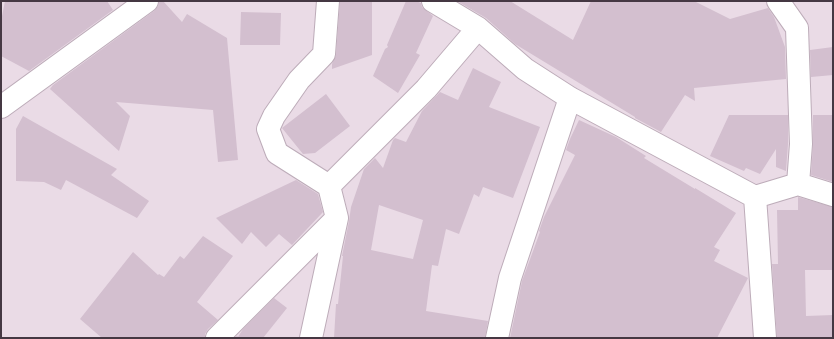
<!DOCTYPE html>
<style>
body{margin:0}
#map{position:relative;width:834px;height:339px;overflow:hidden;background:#f2e9f0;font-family:"Archivo Narrow",sans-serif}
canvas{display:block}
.frame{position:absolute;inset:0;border:2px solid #453843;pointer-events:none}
</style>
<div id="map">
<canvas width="834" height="339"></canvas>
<div class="frame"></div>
</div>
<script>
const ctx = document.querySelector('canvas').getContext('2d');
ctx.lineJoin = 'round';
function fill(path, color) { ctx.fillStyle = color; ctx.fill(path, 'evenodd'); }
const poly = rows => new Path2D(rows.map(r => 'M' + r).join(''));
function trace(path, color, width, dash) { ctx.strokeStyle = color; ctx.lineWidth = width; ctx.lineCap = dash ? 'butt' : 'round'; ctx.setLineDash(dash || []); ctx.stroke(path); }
const residential = poly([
 [1,1,833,1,833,338,1,338]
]);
const building = poly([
 [5,1,107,1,113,10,29,71,1,56,1,21],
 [159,1,163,1,182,22,187,14,227,38,238,160,218,162,213,110,116,102,130,116,119,151,50,89,53,85,154,11,158,6],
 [340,1,372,1,372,55,332,69,332,64,336,55],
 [406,1,416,1,421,3,422,7,433,16,416,53,420,55,398,93,373,76,385,49,388,47,387,45],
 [457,1,510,1,573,40,591,1,694,1,730,19,768,8,774,17,785,47,786,79,694,88,695,101,685,95,661,132,635,118,635,117,515,44,486,18],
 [241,12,281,13,280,45,240,45],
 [833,47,833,75,811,77,810,50],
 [473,68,501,82,489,107,540,127,513,198,483,187,479,197,474,194,459,234,446,229,438,266,432,265,426,311,488,321,485,338,334,338,336,304,338,304,343,256,342,256,349,221,351,207,364,169,375,158,383,168,393,140,395,138,406,142,422,111,440,92,458,100],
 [379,205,423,220,413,259,371,250],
 [326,94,350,126,315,153,303,154,282,128],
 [729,115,788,115,788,144,786,171,776,167,776,149,760,174,746,168,744,171,710,156],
 [813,115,833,115,833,182,811,175,813,145],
 [23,116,117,169,111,175,149,201,137,218,66,180,61,190,44,182,16,181,16,129],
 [579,120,616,137,646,156,644,158,695,189,695,188,736,213,714,247,720,250,714,261,748,278,717,338,510,338,522,281,540,232,539,231,544,217,575,155,566,150,570,139],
 [296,180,318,194,323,212,292,245,279,234,266,247,251,232,242,244,216,218],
 [798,197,833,207,833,270,805,270,806,316,833,315,833,338,777,338,772,264,778,264,777,210,798,210],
 [203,236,233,256,197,302,218,320,208,329,205,334,205,338,102,338,80,319,133,252,158,275,159,274,164,277,180,256,184,259],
 [274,298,287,308,263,338,235,338,237,336,238,337,243,329]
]);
const street = poly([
 [433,1,478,28,525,69,570,98,755,197,798,184,833,195],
 [778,1,797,28,801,144,798,184],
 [1,107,147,1],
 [329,186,426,89,478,28],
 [755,197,765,338],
 [217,338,337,218],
 [311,338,337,218,329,186,277,153,268,129,274,116,299,80,324,54,328,1],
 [497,338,510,278,570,98]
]);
fill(residential, '#eadbe6');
fill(building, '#d3bfcf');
trace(street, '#bdacb9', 24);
trace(street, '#fff', 22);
</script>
